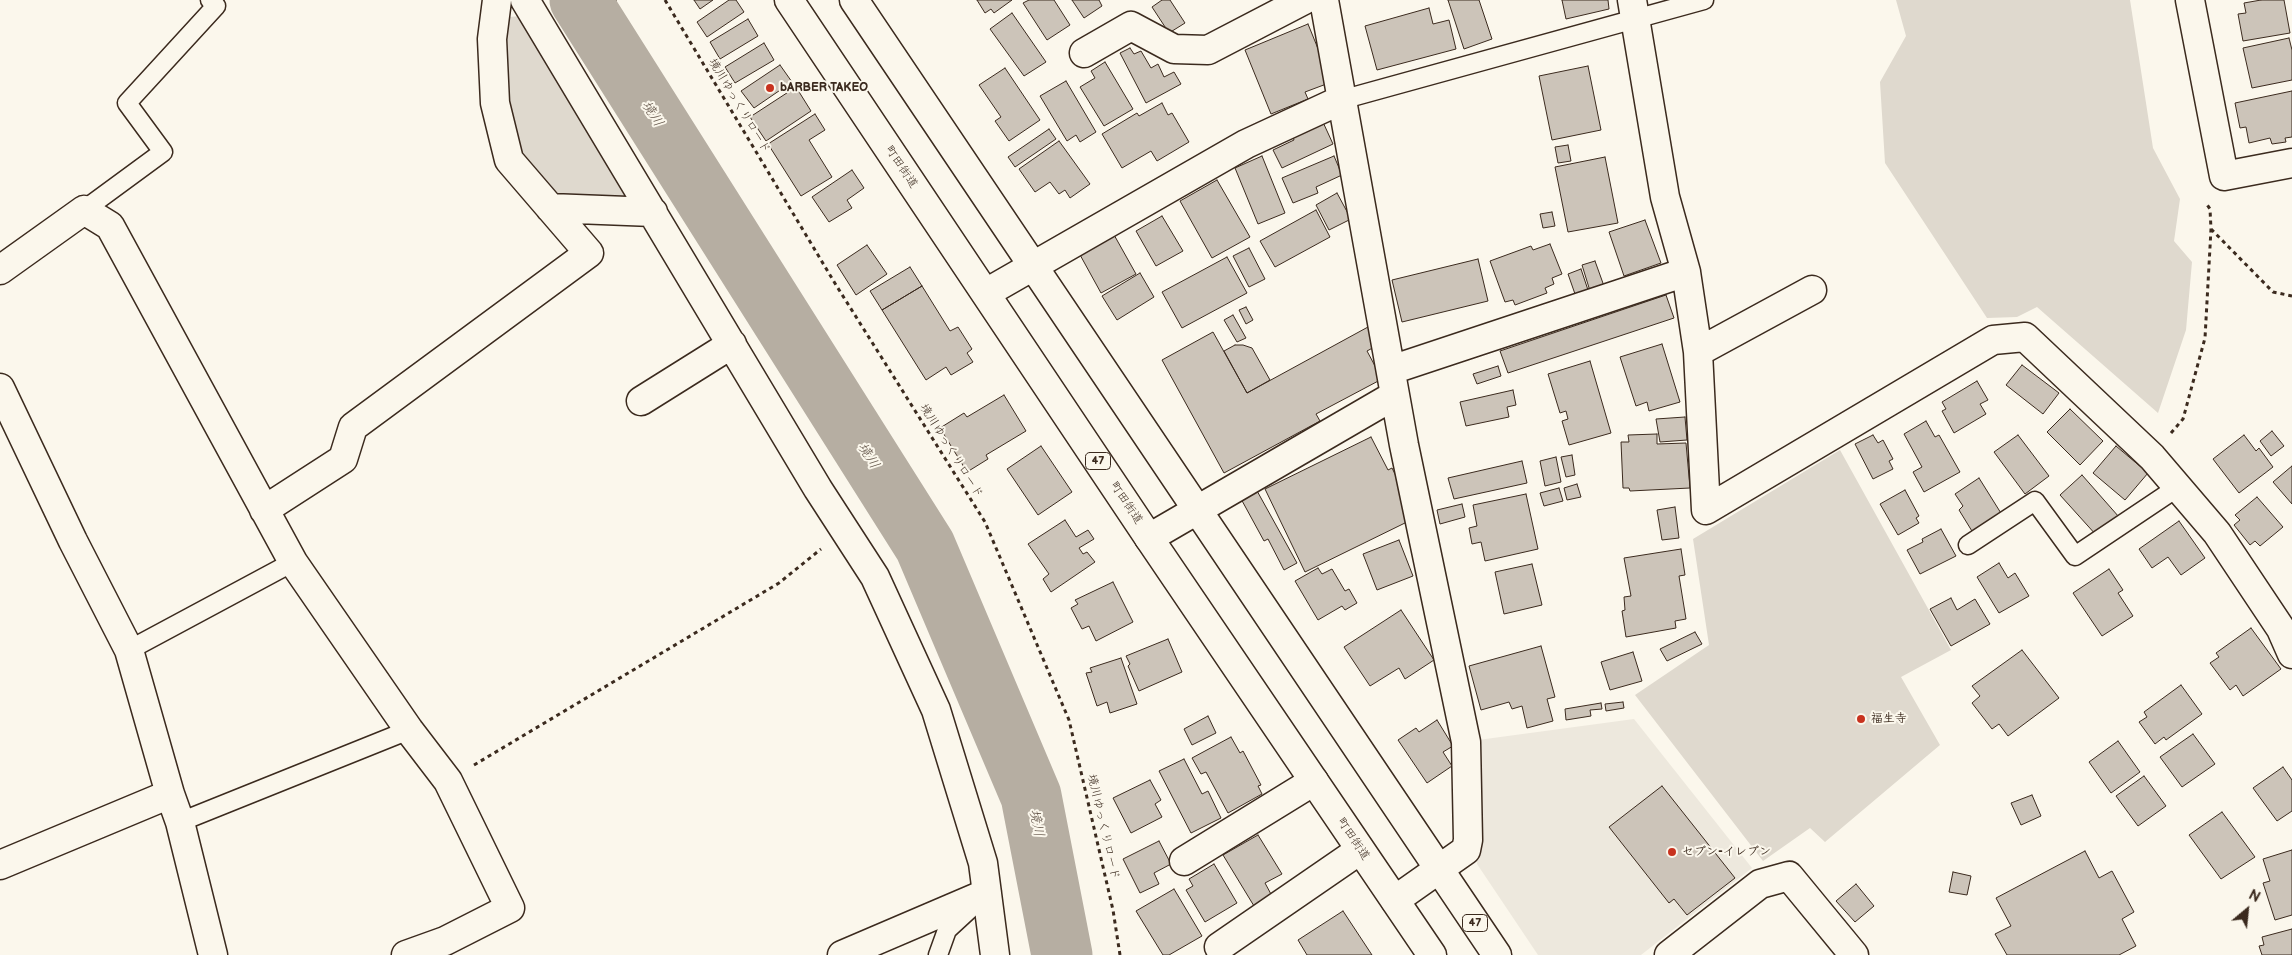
<!DOCTYPE html>
<meta charset="utf-8">
<style>
body{margin:0}
#map{position:relative;width:2292px;height:955px;overflow:hidden;background:#fbf7ec;font-family:"Balsamiq Sans",sans-serif}
canvas{display:block}
.north{position:absolute;left:2222px;top:885px;width:50px;height:50px;-webkit-text-stroke:4px #fbf7ec;paint-order:stroke;rotate:28deg;font-size:14px;font-weight:700;line-height:20px;text-align:center;color:#3b2a1e}
.north::after{content:'';display:block;margin:auto;width:18px;height:22px;background:#3b2a1e;clip-path:polygon(50% 0,100% 100%,50% 72%,0 100%)}
</style>
<div id="map">
<canvas width="2292" height="955"></canvas>
<div class="north">N</div>
</div>
<script>
const ctx = document.querySelector('canvas').getContext('2d');
ctx.lineJoin = 'round';
function fill(path, color) { ctx.fillStyle = color; ctx.fill(path, 'evenodd'); }
const poly = rows => new Path2D(rows.map(r => 'M' + r).join(''));
function trace(path, color, width, dash) { ctx.strokeStyle = color; ctx.lineWidth = width; ctx.lineCap = dash ? 'butt' : 'round'; ctx.setLineDash(dash || []); ctx.stroke(path); }
function label(font, color, halo, rows, align = 'center') {
  ctx.font = font + ' "Balsamiq Sans","Klee One",sans-serif'; ctx.lineWidth = 4; ctx.setLineDash([]); ctx.textBaseline = 'middle'; ctx.strokeStyle = halo; ctx.fillStyle = color; for (const [text, x, y, turn = 0] of rows) {
    ctx.save(); ctx.translate(x, y); ctx.rotate((+turn || 0) * Math.PI / 180); ctx.textAlign = isNaN(turn) ? turn : align; if (halo) ctx.strokeText(text, 0, 0); ctx.fillText(text, 0, 0); ctx.restore();
  }
}
const built = poly([
 [1634,719,1752,868,1641,955,1538,955,1477,864,1478,740]
]);
const green = poly([
 [1896,0,2130,0,2153,148,2180,199,2174,241,2192,262,2186,330,2158,413,2037,307,2017,317,1987,318,1885,163,1880,82,1906,36],
 [521,16,627,200,556,199,516,155,506,108,503,41,509,17],
 [1840,450,1951,650,1901,677,1940,745,1825,842,1810,828,1763,861,1635,695,1709,645,1693,539]
]);
const stream = poly([
 [588,15,612,0]
]);
const river = poly([
 [580,0,925,546,1031,796,1062,955]
]);
const building = poly([
 [694,0,713,0,700,9,694,0],
 [729,0,736,0,744,12,707,37,697,22,729,0],
 [977,0,1012,0,994,13,991,9,985,13,977,0],
 [1029,0,1054,0,1070,25,1047,40,1023,3,1029,0],
 [1072,0,1099,0,1102,6,1084,18,1072,0],
 [1162,0,1170,0,1185,23,1169,33,1152,7,1162,0],
 [1448,0,1479,0,1492,39,1464,49,1448,0],
 [1562,0,1608,0,1609,9,1566,19,1562,0],
 [2261,0,2284,0,2290,33,2243,41,2238,14,2246,13,2244,3,2261,0],
 [1429,8,1433,24,1449,20,1456,49,1377,70,1365,26,1429,8],
 [1012,13,1046,62,1024,76,990,29,1012,13],
 [748,19,758,36,720,59,710,42,748,19],
 [1308,24,1323,61,1321,63,1329,83,1305,92,1308,99,1271,114,1245,50,1308,24],
 [2289,38,2292,50,2292,80,2252,88,2243,48,2289,38],
 [764,43,774,60,735,83,725,67,764,43],
 [1130,48,1134,54,1141,51,1151,68,1158,64,1164,77,1174,72,1181,84,1146,103,1120,53,1130,48],
 [1105,62,1133,109,1104,126,1080,87,1095,78,1091,71,1105,62],
 [780,65,792,82,754,108,741,91,780,65],
 [1588,66,1601,130,1552,140,1539,76,1588,66],
 [1005,68,1040,120,1009,141,995,121,1001,117,979,85,1005,68],
 [1066,81,1096,132,1080,142,1076,135,1067,141,1040,96,1066,81],
 [796,87,811,111,766,141,750,117,796,87],
 [2292,91,2292,137,2285,138,2286,142,2272,144,2270,138,2249,143,2246,127,2240,128,2235,103,2292,91],
 [1162,103,1168,115,1172,113,1189,142,1157,161,1151,151,1122,168,1102,134,1137,113,1139,116,1162,103],
 [815,114,825,130,809,140,832,177,801,196,768,144,815,114],
 [1322,120,1333,144,1282,168,1273,150,1294,140,1292,134,1322,120],
 [1049,129,1056,139,1015,167,1008,157,1049,129],
 [1059,141,1090,184,1070,198,1065,190,1059,194,1050,182,1035,192,1019,169,1059,141],
 [1568,145,1571,161,1558,163,1555,147,1568,145],
 [1262,156,1285,213,1258,224,1235,168,1262,156],
 [1334,156,1342,175,1316,187,1318,193,1293,203,1282,178,1334,156],
 [1605,157,1618,223,1568,232,1555,167,1605,157],
 [852,170,864,188,847,200,852,208,829,222,812,197,852,170],
 [1217,180,1250,237,1212,258,1180,201,1217,180],
 [1337,193,1351,219,1329,230,1316,205,1337,193],
 [1316,210,1330,237,1275,267,1260,241,1316,210],
 [1552,212,1555,226,1543,228,1540,214,1552,212],
 [1162,216,1183,251,1156,266,1136,231,1162,216],
 [1645,220,1661,263,1624,276,1609,232,1645,220],
 [1113,233,1136,274,1101,293,1079,253,1113,233],
 [1550,244,1562,274,1552,278,1554,284,1545,288,1547,293,1515,305,1513,300,1505,302,1490,261,1531,246,1533,250,1550,244],
 [867,245,887,274,856,295,837,265,867,245],
 [1249,248,1265,279,1249,287,1233,256,1249,248],
 [1227,257,1247,293,1182,328,1162,292,1227,257],
 [1478,259,1488,301,1402,322,1392,280,1478,259],
 [1595,261,1604,286,1590,291,1582,265,1595,261],
 [910,267,922,286,882,310,870,291,910,267],
 [1581,269,1588,290,1575,294,1568,274,1581,269],
 [1140,273,1154,297,1117,320,1102,296,1140,273],
 [922,286,950,331,958,327,972,349,967,353,973,362,951,375,946,367,926,380,882,310,922,286],
 [1666,295,1674,318,1508,373,1500,351,1666,295],
 [1246,307,1253,320,1246,324,1239,310,1246,307],
 [1233,315,1246,338,1237,342,1224,320,1233,315],
 [1368,327,1378,345,1367,351,1382,379,1316,414,1320,421,1224,473,1162,360,1213,332,1247,393,1368,327],
 [1662,344,1680,402,1649,411,1647,402,1636,406,1620,357,1662,344],
 [1235,345,1243,345,1252,348,1270,380,1247,393,1224,351,1235,345],
 [1590,361,1611,433,1569,445,1562,421,1568,419,1566,411,1560,413,1548,374,1590,361],
 [2022,365,2059,393,2043,414,2006,385,2022,365],
 [1498,366,1501,376,1477,384,1473,374,1498,366],
 [1977,381,1988,400,1980,404,1986,414,1954,433,1942,411,1946,409,1942,402,1977,381],
 [1513,390,1516,405,1507,407,1509,417,1466,426,1460,402,1513,390],
 [1004,395,1026,431,986,455,988,459,967,472,940,428,964,413,967,417,1004,395],
 [2070,409,2103,441,2080,465,2047,432,2070,409],
 [1685,417,1687,440,1660,442,1656,419,1685,417],
 [1926,421,1935,437,1939,435,1960,472,1924,492,1913,472,1922,467,1904,434,1926,421],
 [2272,431,2284,446,2271,456,2260,441,2272,431],
 [1657,434,1657,444,1686,443,1690,488,1630,491,1629,488,1623,488,1621,442,1629,442,1628,435,1657,434],
 [1873,435,1878,443,1883,440,1893,459,1889,461,1893,469,1873,479,1855,444,1873,435],
 [2018,435,2049,476,2025,494,1994,452,2018,435],
 [2244,435,2256,451,2259,448,2273,467,2239,493,2213,459,2244,435],
 [1371,437,1388,470,1392,468,1409,502,1409,521,1305,572,1265,489,1371,437],
 [1041,446,1072,492,1038,515,1007,469,1041,446],
 [2116,446,2148,473,2125,500,2093,473,2116,446],
 [1572,455,1575,475,1566,477,1561,457,1572,455],
 [1556,457,1561,482,1545,486,1540,461,1556,457],
 [1522,461,1527,483,1454,499,1448,478,1522,461],
 [2292,466,2292,504,2273,482,2292,466],
 [2082,475,2119,517,2097,536,2060,495,2082,475],
 [1979,478,2004,518,1975,536,1959,510,1963,506,1955,494,1979,478],
 [1577,484,1581,497,1567,500,1564,488,1577,484],
 [1559,488,1563,501,1544,506,1540,493,1559,488],
 [1256,489,1297,563,1284,570,1268,539,1264,541,1240,497,1256,489],
 [1905,490,1919,516,1916,518,1919,523,1898,535,1880,504,1905,490],
 [1526,494,1538,549,1485,561,1481,542,1472,544,1469,528,1477,526,1473,505,1526,494],
 [2257,497,2283,527,2260,546,2255,541,2250,545,2234,525,2240,520,2235,515,2257,497],
 [1462,504,1465,517,1440,524,1437,510,1462,504],
 [1675,507,1679,538,1662,540,1657,510,1675,507],
 [1065,520,1076,537,1088,530,1094,539,1079,548,1083,554,1087,552,1095,562,1051,592,1043,579,1049,574,1028,544,1065,520],
 [2179,521,2205,558,2181,575,2168,557,2152,568,2139,549,2179,521],
 [1941,529,1956,556,1920,574,1907,550,1923,542,1922,539,1941,529],
 [1399,540,1413,576,1377,590,1363,554,1399,540],
 [1681,549,1685,575,1679,576,1686,619,1675,621,1676,628,1626,637,1622,611,1625,610,1624,597,1631,596,1624,558,1681,549],
 [1999,563,2008,578,2015,573,2029,596,1999,613,1977,577,1999,563],
 [1532,564,1542,605,1504,614,1495,572,1532,564],
 [1318,568,1322,574,1332,569,1345,591,1349,589,1357,603,1345,610,1342,606,1318,620,1295,581,1318,568],
 [2109,569,2123,590,2118,593,2133,616,2102,636,2073,593,2109,569],
 [1113,582,1133,622,1096,641,1089,626,1082,629,1071,608,1078,604,1075,600,1113,582],
 [1951,598,1957,610,1975,599,1990,624,1951,646,1930,609,1951,598],
 [1401,610,1434,660,1405,679,1399,668,1370,686,1344,647,1401,610],
 [2251,628,2281,669,2243,696,2236,685,2230,690,2210,663,2219,657,2216,653,2251,628],
 [1695,632,1702,644,1667,661,1660,649,1695,632],
 [1168,639,1182,672,1139,691,1128,666,1130,664,1126,656,1168,639],
 [1541,646,1555,697,1547,699,1553,721,1527,728,1522,706,1512,709,1509,702,1481,710,1469,666,1541,646],
 [2022,650,2059,698,2008,736,1999,724,1992,729,1972,703,1980,696,1972,686,2022,650],
 [1633,652,1642,681,1610,690,1601,662,1633,652],
 [1121,658,1137,704,1110,713,1107,702,1097,706,1086,673,1092,672,1090,668,1121,658],
 [2181,685,2202,714,2166,740,2164,737,2155,744,2139,722,2147,717,2144,712,2181,685],
 [1623,702,1624,708,1606,711,1605,704,1623,702],
 [1601,703,1602,709,1590,710,1591,716,1566,720,1565,709,1601,703],
 [1208,716,1216,733,1192,745,1184,729,1208,716],
 [1437,720,1453,746,1443,752,1452,766,1427,783,1398,740,1416,728,1419,732,1437,720],
 [2193,734,2215,764,2182,787,2160,757,2193,734],
 [1231,737,1240,753,1243,751,1261,785,1258,786,1262,794,1228,813,1206,772,1201,774,1192,758,1231,737],
 [2118,741,2140,772,2111,793,2089,762,2118,741],
 [1184,759,1202,794,1208,791,1221,818,1191,833,1159,771,1184,759],
 [2283,767,2292,780,2292,811,2277,821,2253,788,2283,767],
 [2144,776,2166,806,2138,826,2116,796,2144,776],
 [1150,780,1161,800,1155,804,1162,817,1131,833,1113,798,1150,780],
 [1662,786,1735,878,1687,915,1674,899,1669,903,1609,827,1662,786],
 [2032,795,2041,816,2021,825,2011,803,2032,795],
 [2222,812,2255,857,2221,879,2189,835,2222,812],
 [1258,835,1282,874,1265,883,1272,896,1254,906,1223,855,1258,835],
 [1159,841,1171,864,1154,873,1159,884,1140,893,1123,859,1159,841],
 [2292,850,2292,915,2275,920,2263,883,2270,881,2263,859,2292,850],
 [2085,851,2099,878,2112,871,2134,912,2122,919,2136,946,2119,955,2007,955,1995,934,2011,926,1996,898,2085,851],
 [1214,864,1237,903,1205,922,1186,890,1193,886,1189,879,1214,864],
 [1953,872,1971,876,1967,895,1949,892,1953,872],
 [1856,884,1874,906,1855,922,1836,901,1856,884],
 [1174,889,1202,936,1169,955,1163,955,1136,911,1174,889],
 [1343,911,1372,955,1307,955,1298,940,1343,911],
 [2292,929,2292,955,2262,955,2259,946,2264,945,2262,937,2292,929]
]);
const path = poly([
 [665,0,836,285,985,522,1069,720,1113,910,1120,955],
 [2211,229,2273,292,2292,296],
 [2171,433,2183,419,2205,338,2211,229,2210,209,2206,203],
 [474,765,779,583,821,549]
]);
const lane = poly([
 [1341,100,1704,0],
 [84,210,163,152,127,103,216,6,210,0],
 [1968,545,2035,501,2075,556,2178,487],
 [129,650,293,562],
 [180,822,409,730],
 [938,955,947,930,973,906]
]);
const street = poly([
 [525,0,818,489,875,577,936,710,983,863,995,955],
 [1324,0,1404,445,1466,742,1468,840,1466,850,1395,900],
 [1632,0,1665,197,1686,272,1698,352,1706,510,1993,340,2025,337,2152,457,2217,533,2281,629,2292,654],
 [2190,0,2224,176,2292,163],
 [1084,53,1131,26,1174,49,1208,50,1304,0],
 [550,208,653,212],
 [0,270,84,210,110,226,293,562,409,730,448,781,510,908,445,941,406,955],
 [986,293,1246,144,1341,100],
 [1698,352,1812,290],
 [1391,370,1686,272],
 [0,388,73,541,129,650,170,794,180,822,213,955],
 [641,401,732,344],
 [264,510,343,459,353,427,589,253,509,160,495,103,492,39,497,0],
 [1149,538,1395,395],
 [1184,861,1314,781],
 [0,865,170,794],
 [1219,947,1360,850],
 [842,955,987,893],
 [1669,955,1760,884,1789,876,1854,955]
]);
const primary = poly([
 [789,0,1149,538,1432,955],
 [854,0,1497,955]
]);
const markers = [
 [770,88,5,"#c8321e"],
 [1861,719,5,"#c8321e"],
 [1672,852,5,"#c8321e"]
];
const shields = [
 [1098,461,25],
 [1475,923,25]
];
const shieldNames = [
 ["47",1098,461],
 ["47",1475,923]
];
const poiNames = [
 ["bARBER TAKEO",780,88],
 ["福生寺",1871,719],
 ["セブン-イレブン",1682,852]
];
const streetNames = [
 ["境川ゆっくりロード",739,106,59],
 ["町田街道",901,167,56],
 ["境川ゆっくりロード",951,451,58],
 ["町田街道",1126,503,56],
 ["境川ゆっくりロード",1103,827,77],
 ["町田街道",1353,839,56]
];
const waterNames = [
 ["境川",652,114,58],
 ["境川",868,456,58],
 ["境川",1036,823,79]
];
fill(built, '#ede8dd');
fill(green, '#dfd9ce');
trace(stream, '#85796d', 10);
trace(river, '#b6aea2', 61);
fill(building, '#ccc4b9');
trace(building, '#3b2a1e', 1);
trace(lane, '#3b2a1e', 21);
trace(street, '#3b2a1e', 31);
trace(primary, '#3b2a1e', 31);
trace(path, '#3b2a1e', 3, [4, 4]);
trace(lane, '#fbf7ec', 18);
trace(street, '#fbf7ec', 28);
trace(primary, '#fbf7ec', 28);
for (const [x, y, r, color] of markers) { const dot = new Path2D(); dot.arc(x, y, r, 0, 2 * Math.PI); ctx.fillStyle = color; ctx.fill(dot); trace(dot, '#fbf7ec', 2); }
for (const [x, y, w] of shields) { const box = new Path2D(); box.roundRect(x - w / 2, y - 8.5, w, 17, 4); ctx.fillStyle = '#fbf7ec'; ctx.fill(box); trace(box, '#3b2a1e', 1); }
label('bold 11px', '#3b2a1e', null, shieldNames);
label('bold 12px', '#3b2a1e', '#fbf7ec', poiNames, 'left');
label('12px', '#3b2a1e', '#fbf7ec', streetNames);
label('italic 14px', '#605246', '#fbf7ec', waterNames);
</script>
